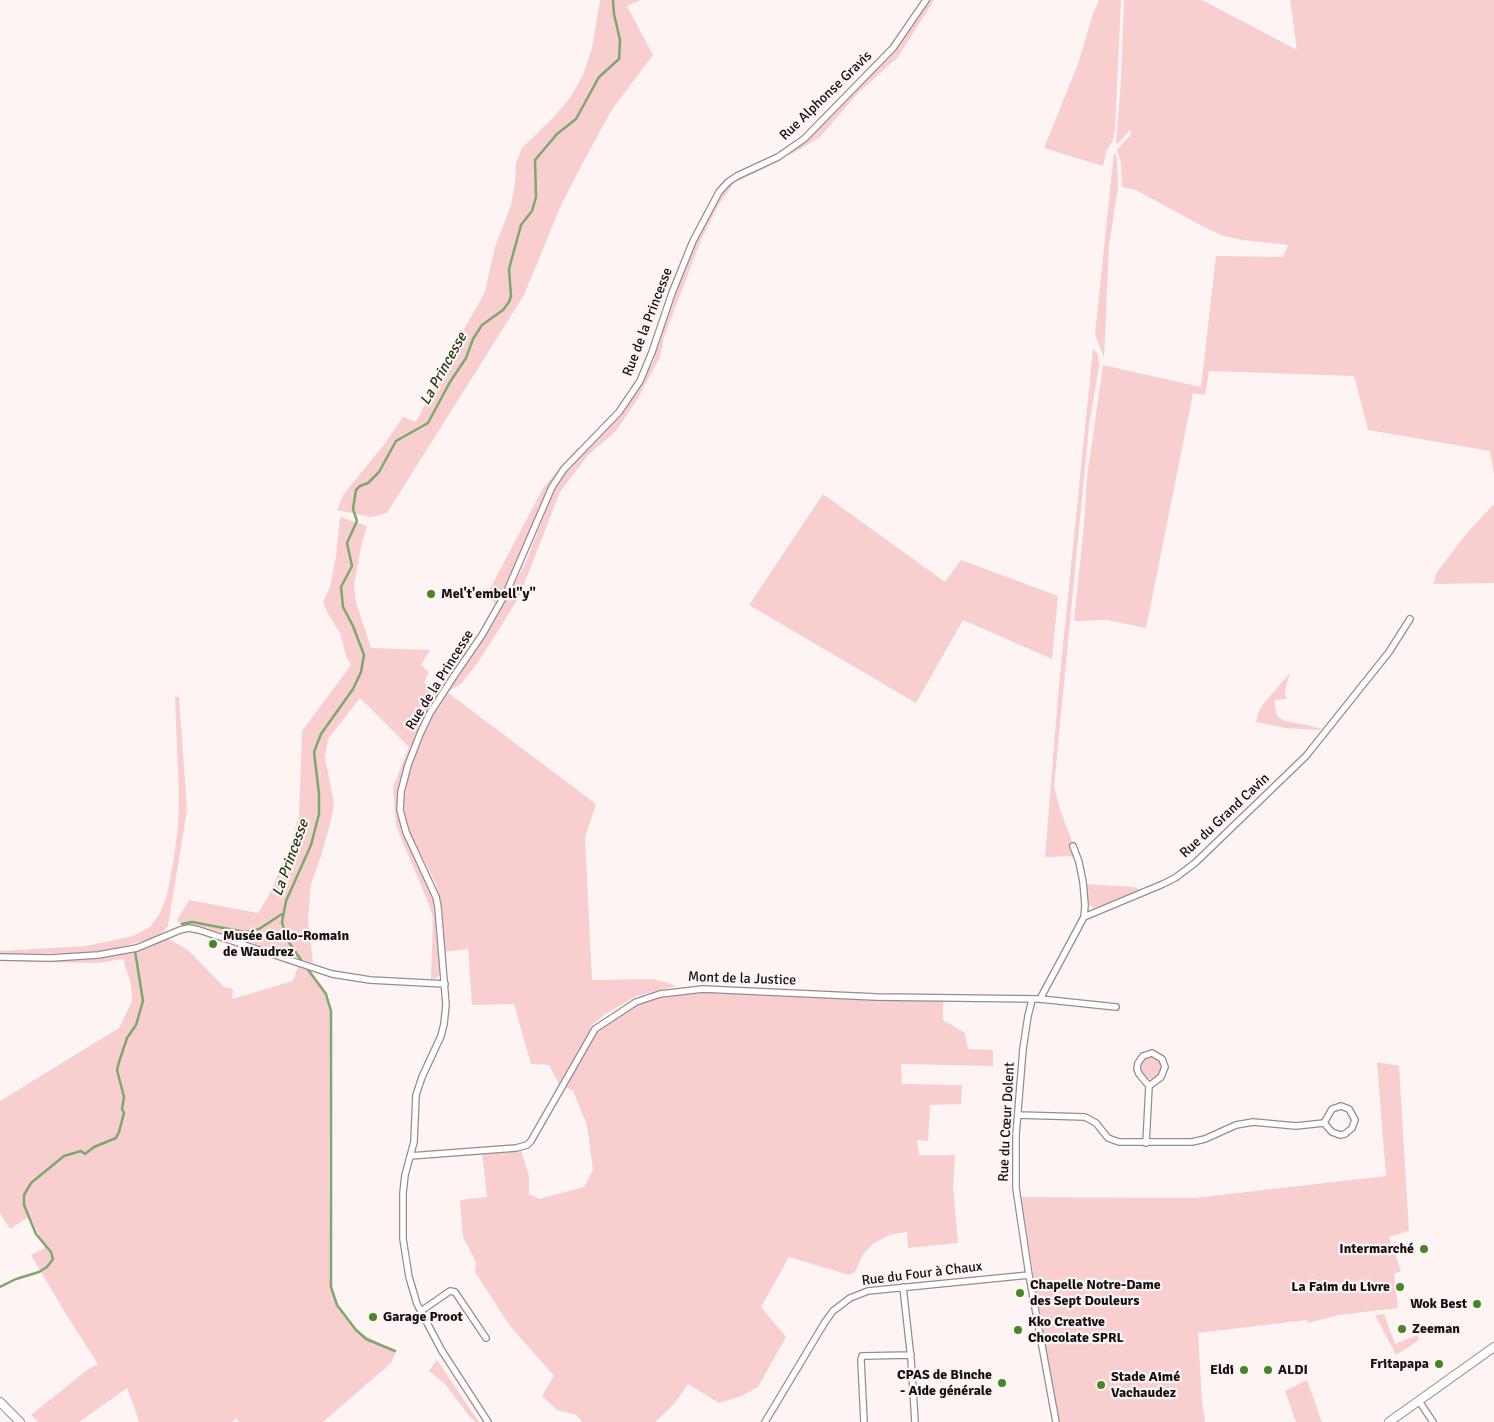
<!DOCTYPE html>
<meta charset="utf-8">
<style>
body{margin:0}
canvas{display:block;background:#fef4f4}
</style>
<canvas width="1494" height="1422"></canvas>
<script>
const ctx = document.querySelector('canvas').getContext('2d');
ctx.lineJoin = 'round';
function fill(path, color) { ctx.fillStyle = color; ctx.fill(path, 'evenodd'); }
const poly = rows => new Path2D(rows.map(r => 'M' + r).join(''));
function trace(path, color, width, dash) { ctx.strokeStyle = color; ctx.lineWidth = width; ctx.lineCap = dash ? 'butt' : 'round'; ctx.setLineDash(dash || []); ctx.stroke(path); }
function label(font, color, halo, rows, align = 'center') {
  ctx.font = font + ' Signika,sans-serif'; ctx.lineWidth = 4.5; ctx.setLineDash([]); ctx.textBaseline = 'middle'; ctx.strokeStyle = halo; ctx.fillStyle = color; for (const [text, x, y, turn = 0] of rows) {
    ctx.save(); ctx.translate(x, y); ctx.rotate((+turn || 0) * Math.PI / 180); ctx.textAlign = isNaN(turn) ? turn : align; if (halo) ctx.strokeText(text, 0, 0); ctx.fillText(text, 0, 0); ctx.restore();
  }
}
const green = poly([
 [600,0,641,0,627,6,653,55,611,111,585,159,562,203,524,295,387,513,371,517,337,510,343,495,383,446,403,417,416,422,459,338,479,303,485,291,495,247,511,205,515,183,516,163,522,148,552,119,570,98,583,75,592,48],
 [929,0,934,0,898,57,857,94,820,137,787,157,734,183,718,206,701,240,664,337,660,357,637,400,616,431,588,455,560,492,519,597,479,661,461,684,447,692,596,804,585,838,592,980,654,979,677,986,636,996,604,1015,590,1027,590,1037,626,1010,657,996,686,992,739,992,943,1000,943,1020,965,1033,968,1049,993,1050,993,1066,901,1064,902,1084,962,1085,961,1104,930,1105,928,1141,917,1140,919,1155,955,1155,953,1186,958,1243,908,1248,907,1232,889,1235,874,1243,863,1254,855,1272,849,1275,789,1257,761,1307,786,1337,758,1387,742,1396,719,1403,688,1384,674,1404,655,1422,582,1422,577,1415,557,1410,542,1396,554,1376,510,1326,475,1272,476,1262,463,1237,460,1200,487,1197,482,1152,521,1149,529,1176,529,1194,539,1199,584,1187,593,1170,587,1125,573,1091,559,1084,549,1065,531,1064,514,1004,472,1005,468,949,444,952,442,908,436,884,407,827,404,806,403,782,425,727,463,667,493,624,525,564,557,483,575,461,623,412,653,362,669,309,693,248,714,204,729,183,749,173,787,157,836,112,897,47],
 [1099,0,1121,0,1115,129,1113,140,1107,150,1103,166,1044,148,1078,64,1092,17],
 [1124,0,1202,0,1297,50,1290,0,1494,0,1494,475,1490,451,1368,430,1354,376,1209,371,1205,395,1193,393,1146,628,1107,620,1074,621,1084,525,1087,477,1103,365,1201,387,1216,256,1283,257,1288,245,1244,240,1223,236,1204,227,1136,190,1122,187,1121,163,1117,150,1131,134,1130,130,1118,143,1116,143,1121,81],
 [1114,152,1117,158,1118,186,1109,246,1104,358,1095,334],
 [1093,349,1098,354,1099,366,1089,426,1054,786,1060,810,1071,838,1075,856,1045,857,1059,685],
 [578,448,580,449,548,488,508,584,497,605,485,594,492,585,542,490,560,467],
 [823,494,945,582,961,560,1058,596,1052,659,963,620,916,703,749,605],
 [1494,504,1494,583,1433,584,1437,572,1466,534],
 [340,517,367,526,361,547,354,586,356,602,371,648,430,650,421,665,429,672,424,683,439,692,417,733,402,773,399,791,399,808,435,903,441,972,437,978,431,980,433,917,428,902,396,826,393,787,409,747,360,698,328,739,325,757,334,803,331,821,321,856,311,884,308,920,313,963,219,932,198,926,181,925,177,920,189,900,258,913,269,895,289,849,299,815,302,731,351,665,346,656,340,633,327,612,323,602,330,587,336,556],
 [1290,673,1285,690,1286,699,1274,700,1277,716,1285,721,1311,726,1321,729,1320,730,1285,728,1256,722,1258,713,1263,704],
 [175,697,179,697,187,810,168,926,163,932,150,939,110,950,79,953,0,954,0,951,86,946,133,936,150,927,159,915,167,895,174,857,178,826,179,795],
 [1085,884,1134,887,1141,890,1094,908,1088,904],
 [167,938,188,950,224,987,233,989,232,999,293,981,298,966,309,968,327,996,330,1013,329,1177,330,1252,332,1288,339,1307,348,1320,361,1333,396,1352,391,1363,323,1422,239,1422,236,1418,232,1422,138,1422,139,1421,127,1388,79,1422,38,1422,31,1415,87,1370,98,1364,67,1316,31,1255,45,1248,30,1216,10,1229,0,1213,0,1101,119,1028,132,1001,131,984,123,959,97,963,27,962,0,960,0,958,116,955],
 '1140 1068a11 11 0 1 1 22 0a11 11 0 1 1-22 0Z',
 [1377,1062,1399,1066,1409,1231,1389,1237,1401,1271,1394,1274,1398,1308,1339,1315,1308,1323,1307,1320,1198,1333,1202,1401,1205,1422,1060,1422,1040,1316,1021,1197,1194,1198,1386,1176],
 [1384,1314,1395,1344,1417,1335,1419,1340,1396,1355,1375,1315],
 [437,1360,466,1403,479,1422,476,1422,470,1417,445,1384,429,1371],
 [1307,1380,1320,1417,1322,1422,1296,1422,1285,1391]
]);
const stream = poly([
 [182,924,192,922,245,932,259,929,282,914],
 [303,963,286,938,282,922,286,901,311,845,319,814,319,794,314,752,321,734,353,689,361,672,364,655,353,626,343,607,341,587,352,566,347,543,357,521,353,509,356,490,360,486,368,483,379,472,396,441,428,423,450,382,466,358,473,339,482,325,503,310,509,302,511,296,509,269,521,225,532,211,536,197,535,160,557,134,576,119,599,77,619,59,620,40,614,14,613,0],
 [306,967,326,994,331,1011,331,1287,337,1305,356,1330,366,1339,395,1351],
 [0,1287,16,1279,39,1272,47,1267,53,1259,51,1252,36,1234,24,1205,24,1195,31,1183,64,1156,81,1151,85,1154,94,1147,116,1138,119,1132,124,1113,122,1109,124,1097,117,1070,119,1062,127,1038,136,1025,143,1001,135,951]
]);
const minor = poly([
 [1084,917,1163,884,1175,878,1195,863,1306,756,1389,652,1410,619],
 [0,957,51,958,98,955,137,948,180,930,189,928,199,930,332,974,370,980,445,984],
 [1040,999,1084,917,1085,905,1083,882,1079,862,1073,846],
 [1032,1000,1028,1016,1023,1049,1016,1135,1016,1188,1029,1275,1056,1422],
 [1341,1106,1349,1109,1355,1120,1352,1128,1345,1134,1340,1135,1332,1132,1324,1123,1332,1109,1341,1106],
 [1018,1115,1085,1117,1096,1123,1108,1138,1119,1142,1192,1142,1205,1139,1236,1125,1253,1122,1296,1126,1324,1123],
 [1146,1143,1149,1086,1139,1074,1137,1069,1138,1063,1143,1056,1152,1053,1162,1059,1165,1067,1161,1077,1149,1086],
 [410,1156,516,1148,527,1145,531,1141,595,1029,636,1002,660,994,703,989,876,997,1040,999,1116,1007],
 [903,1287,911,1359,915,1422],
 [421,1311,450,1291,455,1292,486,1338],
 [1419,1401,1433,1422],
 [488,1422,442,1351,417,1304,409,1277,403,1239,403,1193,405,1175,414,1142,416,1095,422,1077,441,1036,444,1024,446,1005,438,907,436,897,406,832,400,810,401,792,408,765,420,734,430,713,454,676,482,635,507,591,552,487,564,469,619,412,640,381,652,352,672,293,693,241,719,192,728,182,737,176,778,157,804,139,893,48,926,0],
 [765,1422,825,1322,833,1311,850,1298,868,1291,1029,1275],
 [864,1422,861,1360,862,1356,911,1355]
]);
const secondary = poly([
 [0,1402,20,1422],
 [1389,1422,1494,1347]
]);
const markers = [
 [431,594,5,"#468627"],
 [213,944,5,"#468627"],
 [1424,1249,5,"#468627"],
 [1400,1287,5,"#468627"],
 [1020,1293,5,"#468627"],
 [1477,1304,5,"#468627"],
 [373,1317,5,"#468627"],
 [1402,1329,5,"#468627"],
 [1018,1330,5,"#468627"],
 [1439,1364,5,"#468627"],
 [1244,1370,5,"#468627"],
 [1268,1370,5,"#468627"],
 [1002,1383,5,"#468627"],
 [1101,1385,5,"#468627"]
];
const streetNames = [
 ["Rue Alphonse Gravis",826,96,-44],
 ["Rue de la Princesse",648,322,-69],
 ["Rue de la Princesse",440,680,-58],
 ["Rue du Grand Cavin",1225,816,-43],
 ["Mont de la Justice",742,979,2],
 ["Rue du Cœur Dolent",1007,1122,-87],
 ["Rue du Four à Chaux",922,1274,-7]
];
const poiNames = [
 ["Mel't'embell\"y\"",441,594],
 ["Musée Gallo-Romain",223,936],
 ["de Waudrez",223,952],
 ["Intermarché",1414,1249,"right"],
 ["Chapelle Notre-Dame",1030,1285],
 ["des Sept Douleurs",1030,1301],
 ["La Faim du Livre",1390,1287,"right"],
 ["Wok Best",1467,1304,"right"],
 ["Garage Proot",383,1317],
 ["Kko Creative",1028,1322],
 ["Chocolate SPRL",1028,1338],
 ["Zeeman",1412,1329],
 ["Fritapapa",1429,1364,"right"],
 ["Eldi",1234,1370,"right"],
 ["ALDI",1278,1370],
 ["CPAS de Binche",992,1375,"right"],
 ["- Aide générale",992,1391,"right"],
 ["Stade Aimé",1111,1377],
 ["Vachaudez",1111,1393]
];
const waterNames = [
 ["La Princesse",444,369,-61],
 ["La Princesse",291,858,-70]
];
fill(green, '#f9cecf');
trace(stream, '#7ca96b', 2.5);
trace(minor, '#998b8b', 8);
trace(secondary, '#998b8b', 10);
trace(minor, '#fff', 5.5);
trace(secondary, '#fff', 8);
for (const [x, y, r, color] of markers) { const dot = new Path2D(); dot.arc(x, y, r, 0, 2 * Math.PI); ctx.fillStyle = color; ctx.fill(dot); trace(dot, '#fef4f4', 2); }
label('14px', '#151010', '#fef4f4', streetNames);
label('bold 14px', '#151010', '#fef4f4', poiNames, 'left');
label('italic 15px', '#1d3b0f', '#fef4f4', waterNames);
</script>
